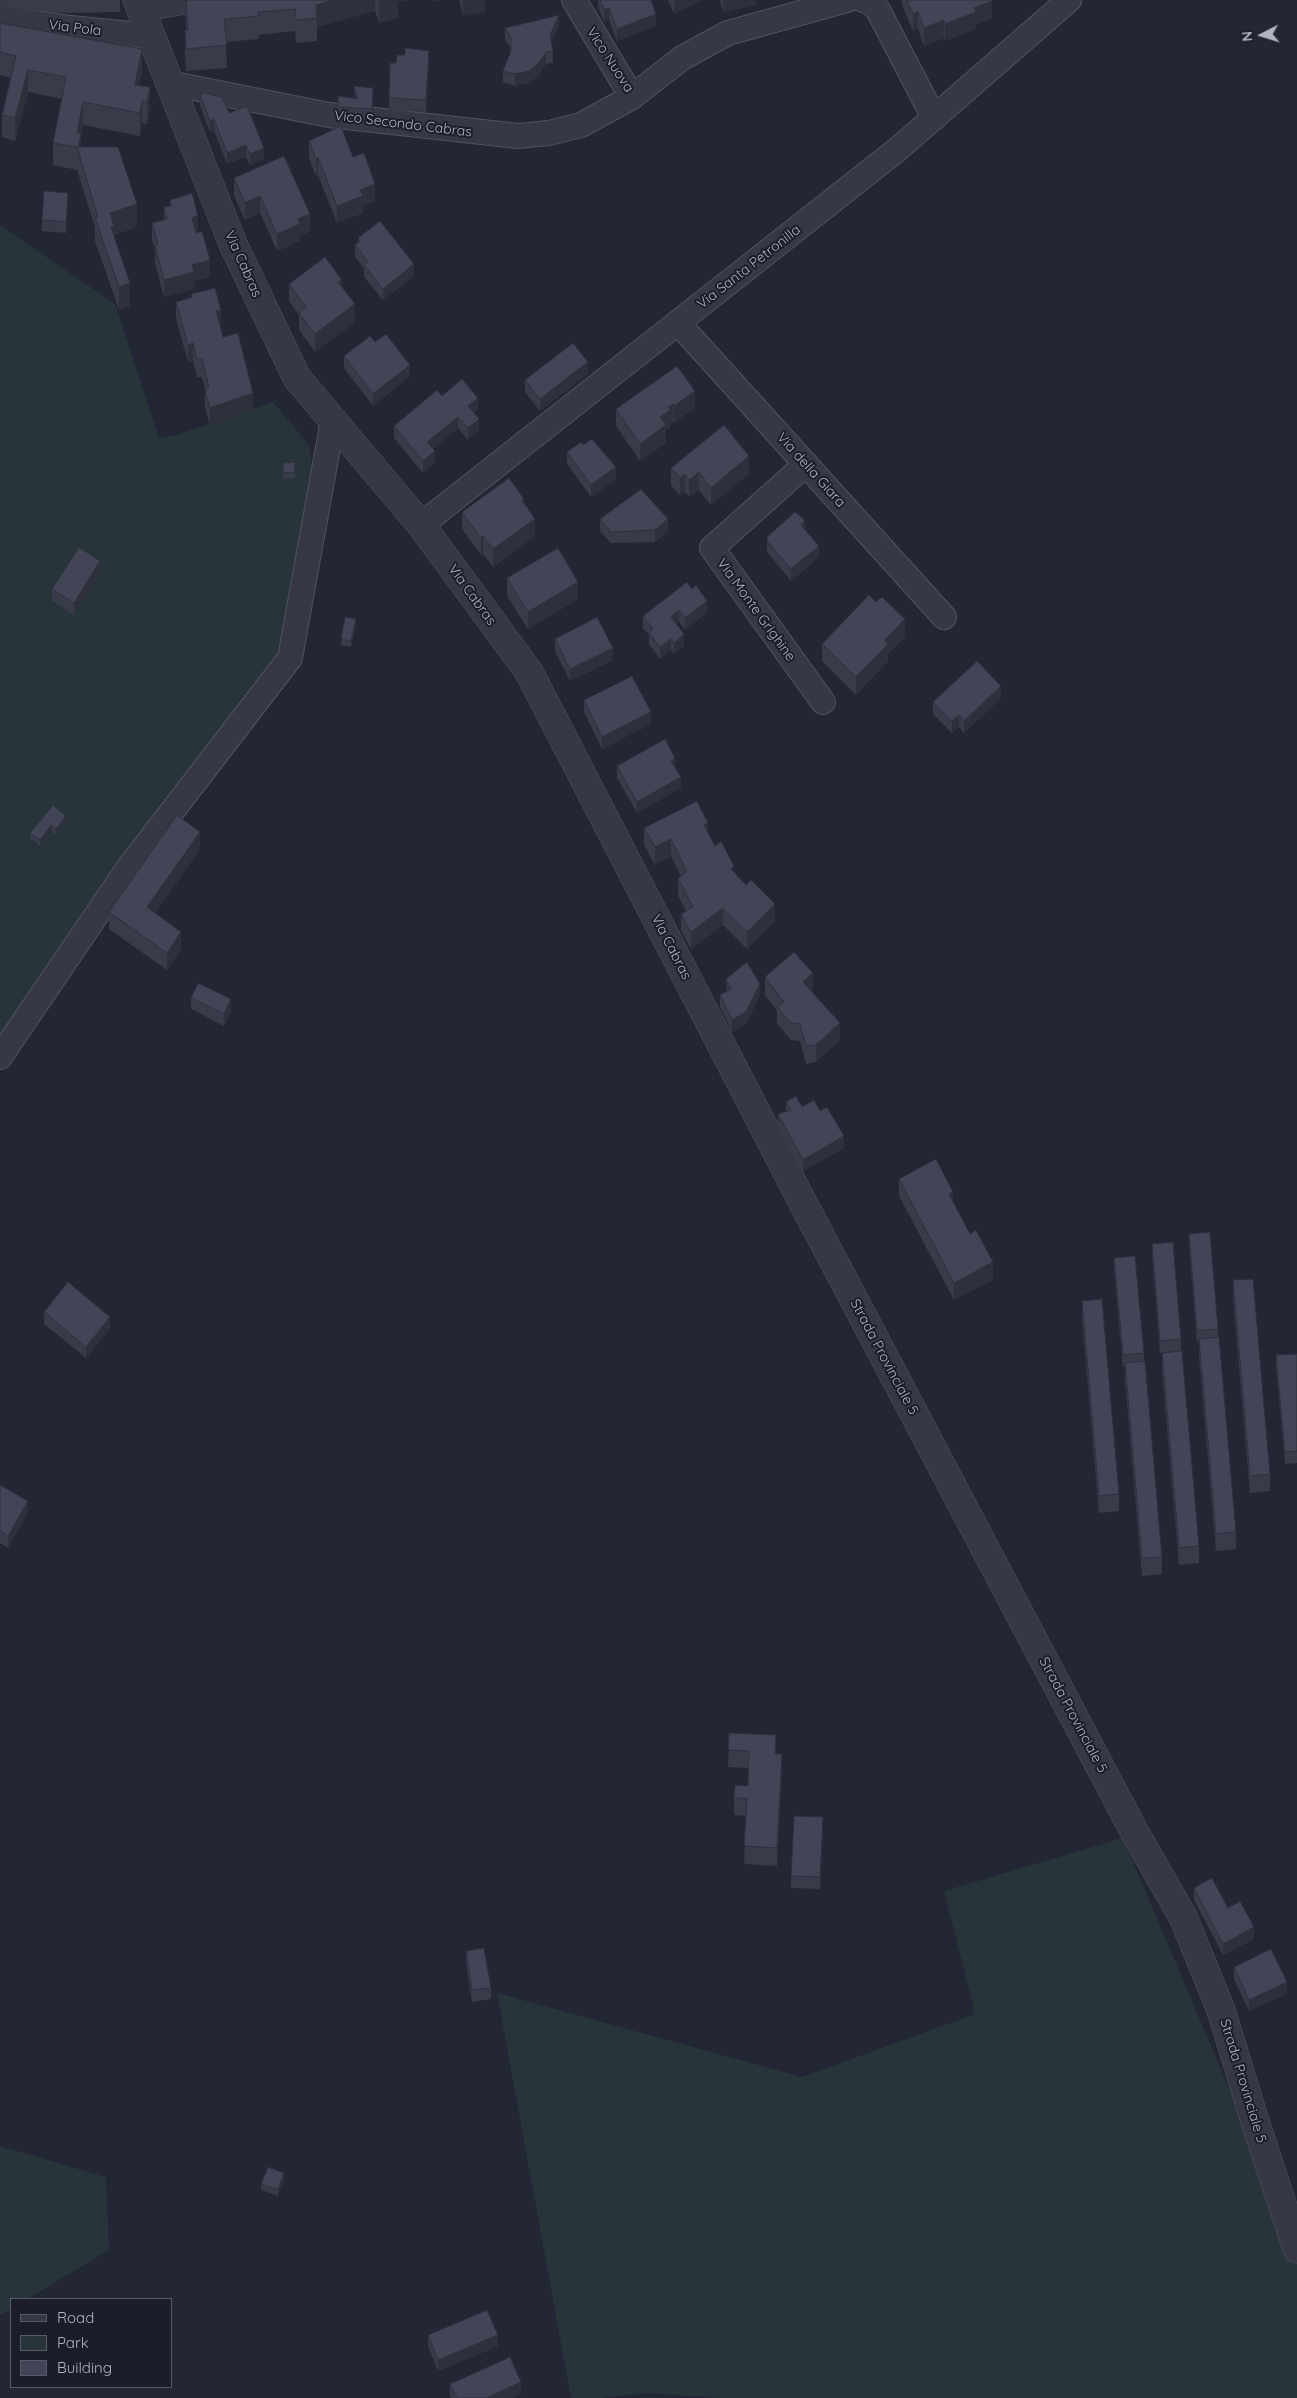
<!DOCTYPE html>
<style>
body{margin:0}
#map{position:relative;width:1297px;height:2398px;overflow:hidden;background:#222635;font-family:Quicksand,sans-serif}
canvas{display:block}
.legend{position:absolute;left:10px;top:2298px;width:162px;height:90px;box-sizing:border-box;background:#1b1e2a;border:1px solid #575a67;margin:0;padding:6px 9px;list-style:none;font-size:15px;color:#b0b3c2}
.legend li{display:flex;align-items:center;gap:10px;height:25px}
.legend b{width:25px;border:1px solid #575a67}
.north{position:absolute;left:1237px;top:10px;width:50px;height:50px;-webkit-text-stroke:4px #1b1e2a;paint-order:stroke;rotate:265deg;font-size:14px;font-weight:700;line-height:20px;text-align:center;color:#b0b3c2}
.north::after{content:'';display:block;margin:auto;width:18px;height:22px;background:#b0b3c2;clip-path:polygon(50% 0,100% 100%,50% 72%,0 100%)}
</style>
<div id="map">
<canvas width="1297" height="2398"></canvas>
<ul class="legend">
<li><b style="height:6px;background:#363945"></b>Road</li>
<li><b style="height:14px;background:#273439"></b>Park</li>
<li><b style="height:14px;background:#414556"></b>Building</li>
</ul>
<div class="north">N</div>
</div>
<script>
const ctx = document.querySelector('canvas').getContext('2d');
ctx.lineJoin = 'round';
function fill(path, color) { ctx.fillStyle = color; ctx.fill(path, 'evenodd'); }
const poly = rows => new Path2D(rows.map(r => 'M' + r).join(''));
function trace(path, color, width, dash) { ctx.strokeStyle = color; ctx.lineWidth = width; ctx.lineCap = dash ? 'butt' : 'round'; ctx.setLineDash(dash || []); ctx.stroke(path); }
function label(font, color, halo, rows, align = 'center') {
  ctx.font = font + ' Quicksand,sans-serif'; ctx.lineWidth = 4; ctx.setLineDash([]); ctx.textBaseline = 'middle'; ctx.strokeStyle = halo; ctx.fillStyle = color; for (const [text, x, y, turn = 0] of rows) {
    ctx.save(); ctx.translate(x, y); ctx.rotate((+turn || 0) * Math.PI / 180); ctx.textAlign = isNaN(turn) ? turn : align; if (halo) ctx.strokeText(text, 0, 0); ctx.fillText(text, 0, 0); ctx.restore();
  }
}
const green = poly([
 [0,225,115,304,159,438,173,436,273,402,309,445,313,479,283,646,0,1039],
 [1123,1838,1244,2124,1297,2259,1297,2398,720,2398,646,2393,602,2398,571,2398,497,1993,802,2077,975,2014,944,1891],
 [0,2146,106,2177,109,2250,27,2299,11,2299,11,2309,0,2315]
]);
const minor = poly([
 [574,0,632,97,682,58,728,33,847,0],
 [863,0,867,0,878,10,934,118],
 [0,17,70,28,151,36],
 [169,83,329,115,518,136,549,133,581,125,632,97],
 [678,323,944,617],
 [806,464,712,548,823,702],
 [421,525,898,149,1069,0],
 [0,1057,127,870,290,658,333,420]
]);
const tertiary = poly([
 [137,0,233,244,297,378,421,525,529,672,802,1201,1134,1831,1183,1917,1221,2010,1254,2118,1297,2249],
 [140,8,185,0]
]);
const wall = poly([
 [0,0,120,0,120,12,66,13,32,10,0,5],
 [185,0,410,0,398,2,398,18,379,23,375,11,317,27,317,41,296,43,295,31,259,35,259,39,226,42,227,68,186,71,185,53,185,30,186,30],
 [459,0,485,0,485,12,463,16],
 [598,0,651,0,656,26,617,41,609,20,604,22,598,6],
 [668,0,702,0,674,14],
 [720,0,756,0,756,5,723,13],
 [902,0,992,0,992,18,976,25,976,29,945,41,944,38,924,46,918,29,913,31,902,5],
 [0,23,142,72,139,86,150,87,150,110,147,124,142,123,140,136,83,125,81,138,81,147,137,227,114,235,130,306,119,310,95,241,95,227,77,170,53,165,53,143,62,99,28,92,15,141,2,137,2,115,11,78,0,75],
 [559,26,551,44,553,51,553,63,546,64,539,75,529,83,515,86,503,82,503,71,510,54,510,47,505,40,505,28],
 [429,63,426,112,389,110,389,98],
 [354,86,373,94,372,115,338,113,338,96,356,98,354,92],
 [200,94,229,113,264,159,250,165,246,157,227,164,214,131,210,132,200,106],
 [309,141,353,157,375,201,363,206,363,213,337,223,318,175,316,176,309,158],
 [234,178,310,231,300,236,300,241,277,251,260,213,245,220,234,196],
 [170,200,198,232,210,277,194,281,194,289,164,297,155,263,155,250,152,240,152,223,164,219,164,207,170,206],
 [68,205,66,233,42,231,42,220],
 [358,238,414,276,383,300,364,277,364,269,355,257,355,245,358,243],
 [289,284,342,287,355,322,315,352,299,330,299,315,289,301],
 [191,294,221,327,223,337,253,410,210,426,205,407,205,390,202,377,197,377,193,361,188,362,176,319,176,302,191,297],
 [375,342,410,376,373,406,344,368,344,356],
 [677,366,695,408,674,423,673,421,670,423,670,427,666,430,666,443,640,461,616,426,616,409],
 [588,374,540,411,525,392,525,380],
 [442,396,478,410,474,413,479,431,468,440,458,428,433,449,435,463,423,473,394,438,394,426],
 [583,445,616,479,591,497,567,464,567,452],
 [295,462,295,478,283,479,283,463],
 [671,468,749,474,711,505,699,490,689,497,685,492,680,496,671,485],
 [462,512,535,536,493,567,483,554,481,555,462,529],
 [600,519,668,531,655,542,611,543,600,531],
 [805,529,819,557,791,581,767,552,767,537],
 [100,573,74,615,52,601,52,589],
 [507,578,578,599,528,629,507,596],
 [692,589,707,612,685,630,679,622,676,624,684,646,674,654,671,650,660,659,649,644,649,635,643,628,643,616],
 [356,625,351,647,341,645,341,639],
 [905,637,888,654,888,661,856,695,822,661,822,644],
 [555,639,613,660,570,681,555,651],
 [1001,698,964,733,959,727,952,733,933,714,933,702],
 [584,700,651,724,602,749,584,712],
 [617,766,681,788,637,813,617,778],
 [66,816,66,822,56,835,51,831,40,846,30,838,30,833],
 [644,828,708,833,715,846,734,872,775,921,747,949,723,925,691,949,681,931,681,914,686,911,678,896,678,878,681,877,671,856,655,865,644,845],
 [200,849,155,913,181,949,167,970,109,929,109,912],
 [765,977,813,991,812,991,840,1040,816,1062,806,1064,800,1041,791,1040,777,1024,777,1011,765,995],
 [726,979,760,995,746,1024,732,1032,720,1007,720,995,727,992],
 [191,998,231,1011,224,1026,191,1009],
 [786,1102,820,1111,844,1148,803,1171,778,1126,778,1114,786,1112],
 [899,1179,953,1202,993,1280,954,1300,899,1196],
 [1189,1234,1218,1329,1218,1337,1236,1532,1236,1549,1216,1551,1199,1356,1199,1342,1197,1342,1189,1246],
 [1152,1244,1181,1339,1181,1351,1160,1353,1152,1256],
 [1114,1258,1144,1353,1144,1361,1162,1557,1162,1574,1142,1576,1125,1380,1125,1366,1123,1367,1114,1270],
 [1233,1280,1270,1474,1270,1491,1250,1493,1233,1298],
 [1082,1301,1119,1494,1119,1511,1099,1513,1082,1318],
 [44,1312,110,1329,86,1358,44,1324],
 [1162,1353,1199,1546,1199,1563,1179,1565,1162,1370],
 [1297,1354,1297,1463,1285,1464,1276,1367,1276,1355],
 [0,1485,28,1512,8,1548,0,1543],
 [729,1733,776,1754,782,1771,777,1866,744,1864,746,1816,734,1815,734,1798,748,1786,748,1768,728,1767],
 [823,1829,820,1889,791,1888,791,1876],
 [1194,1888,1228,1908,1254,1939,1223,1955,1194,1900],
 [466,1951,491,1988,491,1999,472,2002,466,1963],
 [1234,1967,1287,1994,1249,2011,1234,1979],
 [284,2179,278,2196,261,2190,261,2184],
 [428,2335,498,2346,438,2371,428,2346],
 [450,2384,521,2394,513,2398,451,2398,450,2396]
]);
const shadedWall = poly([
 [333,0,375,0,375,11,317,27,316,5],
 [381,0,410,0,398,2,398,18,379,23,379,1],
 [432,0,443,0,432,2],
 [463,0,485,0,485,12,463,16],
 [677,0,702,0,674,14,674,2],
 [723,0,756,0,756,5,723,13],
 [992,1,992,18,976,25,976,29,945,41,945,24,974,8],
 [609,8,609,20,604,22,604,10],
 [918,12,918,29,913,31,913,14],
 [656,14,656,26,617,41,617,29],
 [559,15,559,26,550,47,550,35],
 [944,20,944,38,924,46,924,28],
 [142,49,142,72,135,108,135,85],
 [429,51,429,63,426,112,426,100],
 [546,52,546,64,539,75,529,83,515,86,515,74],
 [28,70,28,92,15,141,15,118],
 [150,87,150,110,147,124,147,102],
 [142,101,142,123,140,136,140,113],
 [83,102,83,125,81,138,80,158,78,150,77,133],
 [214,119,214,131,210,132,210,121],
 [246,145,246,157,227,164,227,153],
 [264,148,264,159,250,165,250,154],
 [318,157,318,175,316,176,316,159],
 [375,184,375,201,363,206,363,213,337,223,337,206,360,190],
 [68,193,68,205,66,233,66,222],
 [260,196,260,213,245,220,245,203],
 [137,204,137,227,114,235,114,249,110,213],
 [310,214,310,231,300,236,300,241,277,251,277,234,298,219],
 [198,216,198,234,192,235,192,218],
 [210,260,210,277,194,281,194,289,164,297,164,280,192,265],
 [414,264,414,276,383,300,383,289],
 [342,280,342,297,338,282],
 [130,283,130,306,119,310,119,287],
 [355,304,355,322,315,352,315,334],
 [221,310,221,327,216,328,216,311],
 [193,343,193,361,188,362,188,345],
 [588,362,588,374,540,411,540,399],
 [410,365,410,376,373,406,373,394],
 [695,391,695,408,674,423,674,406],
 [253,393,253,410,210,426,210,408],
 [478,398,478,410,468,418,468,406],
 [673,404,673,421,670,423,670,427,666,430,666,443,640,461,640,444,668,407],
 [458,417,458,428,427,454,427,442],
 [479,419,479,431,468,440,468,428],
 [435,451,435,463,423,473,423,461],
 [749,456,749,474,711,505,711,488],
 [616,467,616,479,591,497,591,485],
 [699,472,699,490,689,497,689,480],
 [685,474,685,492,680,496,680,478],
 [535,519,535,536,493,567,493,549],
 [668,519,668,531,655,542,655,530],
 [805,520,805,532,801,525],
 [483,536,483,554,481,555,481,538],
 [819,546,819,557,791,581,791,569],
 [100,561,100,573,74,615,74,603],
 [578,582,578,599,528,629,528,612],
 [707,601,707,612,685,630,685,618],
 [679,610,679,622,671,628,671,617],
 [356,619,356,625,351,647,351,641],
 [905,619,905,637,888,654,888,661,856,695,856,677,885,640],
 [684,634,684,646,674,654,674,643],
 [671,639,671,650,660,659,660,647],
 [613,648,613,660,570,681,570,669],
 [1001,686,1001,698,964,733,964,721],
 [651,712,651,724,602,749,602,737],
 [959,715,959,727,952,733,952,721],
 [675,758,675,770,671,761],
 [681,777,681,788,637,813,637,802],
 [66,816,66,822,56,835,56,829],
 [708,823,708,840,704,825],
 [51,825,51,831,40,846,40,840],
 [200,832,200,849,147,925,147,907],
 [671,839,671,856,655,865,655,847],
 [775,904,775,921,747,949,747,932],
 [723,908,723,925,691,949,691,932],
 [181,932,181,949,167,970,167,953],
 [813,973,813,991,803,999,803,982],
 [760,984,760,995,746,1024,732,1032,732,1020],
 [231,999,231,1011,224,1026,224,1014],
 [840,1023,840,1040,816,1062,816,1045],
 [844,1136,844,1148,803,1171,803,1160],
 [953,1192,953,1209,949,1194],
 [993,1262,993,1280,954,1300,954,1283],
 [110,1317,110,1329,86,1358,86,1347],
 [28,1501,28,1512,8,1548,8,1536],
 [782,1754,782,1771,777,1866,777,1848],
 [823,1817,823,1829,820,1889,820,1877],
 [1254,1927,1254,1939,1223,1955,1223,1944],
 [1287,1982,1287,1994,1249,2011,1249,2000],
 [284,2173,284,2179,278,2196,278,2190],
 [498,2335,498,2346,438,2371,438,2360],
 [521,2382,521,2394,513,2398,487,2398]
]);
const building = poly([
 [186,0,333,0,316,5,317,18,296,20,295,9,258,12,259,16,224,19,227,45,186,49,185,30,188,30,186,0],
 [600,0,651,0,656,14,617,29,609,8,604,10,600,0],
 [907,0,992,0,992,1,974,8,976,12,945,24,944,20,924,28,918,12,913,14,907,0],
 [559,15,550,35,553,51,546,52,539,63,529,71,515,74,503,71,512,48,510,42,512,40,505,28,559,15],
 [0,23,142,49,135,85,150,87,147,102,142,101,140,113,83,102,77,133,81,134,78,147,118,147,137,204,110,213,114,226,111,227,130,283,119,287,95,218,98,217,77,147,53,143,66,77,28,70,15,118,2,115,16,56,0,52,0,23],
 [405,48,429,51,426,100,389,98,390,63,396,63,397,55,405,55,405,48],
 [354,86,373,88,372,109,338,107,338,96,358,99,354,86],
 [204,93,222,97,229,113,247,106,264,148,250,154,246,145,227,153,214,119,210,121,200,94,204,93],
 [341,126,353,157,364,153,375,184,360,190,363,196,337,206,318,157,316,159,309,141,341,126],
 [284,156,310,214,298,219,300,224,277,234,260,196,245,203,234,178,284,156],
 [44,191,68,193,66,222,42,220,44,191],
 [192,193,198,216,192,218,196,233,202,231,210,260,192,265,194,272,164,280,155,245,158,244,152,223,167,219,164,207,171,206,170,200,192,193],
 [380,221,414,264,383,289,364,265,368,262,355,245,360,241,358,238,380,221],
 [325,257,342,280,338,282,355,304,315,334,299,313,306,307,289,284,325,257],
 [215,288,221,310,216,311,223,337,238,333,253,393,210,408,205,390,209,387,202,359,197,360,193,343,188,345,176,302,192,297,191,294,215,288],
 [386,334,410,365,373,394,344,356,370,336,375,342,386,334],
 [573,343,588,362,540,399,525,380,573,343],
 [677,366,695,391,674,406,673,404,668,407,670,410,660,417,666,425,640,444,616,409,677,366],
 [462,379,478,398,468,406,479,419,468,428,458,417,427,442,435,451,423,461,394,426,437,390,442,396,462,379],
 [724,425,749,456,711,488,699,472,689,480,685,474,680,478,671,468,724,425],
 [592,439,616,467,591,485,567,452,581,442,583,445,592,439],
 [295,462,295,472,283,473,283,463,295,462],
 [509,478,524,499,522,500,535,519,493,549,483,536,481,538,462,512,509,478],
 [641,489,668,519,655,530,611,532,600,519,641,489],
 [795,512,805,520,801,525,819,546,791,569,767,541,767,537,795,512],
 [79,547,100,561,74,603,52,589,79,547],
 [558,548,578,582,528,612,507,578,558,548],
 [687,582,692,589,696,585,707,601,685,618,679,610,671,617,684,634,674,643,671,639,660,647,649,633,653,629,643,616,687,582],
 [869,595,876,602,882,597,905,619,885,640,888,644,856,677,822,644,869,595],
 [345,617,356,619,351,641,341,639,345,617],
 [597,617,613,648,570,669,555,639,597,617],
 [977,661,1001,686,964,721,959,715,952,721,933,702,977,661],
 [632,676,651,712,602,737,584,700,632,676],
 [665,739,675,758,671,761,681,777,637,802,617,766,665,739],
 [697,801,708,823,704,825,715,846,721,841,734,866,731,869,746,885,751,880,775,904,747,932,723,908,691,932,681,914,693,907,678,878,687,872,671,839,655,847,644,828,697,801],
 [53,805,66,816,56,829,51,825,40,840,30,833,53,805],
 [177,815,200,832,147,907,181,932,167,953,109,912,177,815],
 [794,952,813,973,803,982,840,1023,816,1045,806,1046,800,1024,791,1023,777,1007,784,1002,765,977,794,952],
 [747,962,760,984,746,1012,732,1020,720,995,731,989,726,979,747,962],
 [198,983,231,999,224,1014,191,998,198,983],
 [796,1096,802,1107,814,1100,820,1111,827,1107,844,1136,803,1160,778,1114,791,1110,786,1102,796,1096],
 [936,1159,953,1192,949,1194,970,1234,976,1230,993,1262,954,1283,899,1179,936,1159],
 [1210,1232,1218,1329,1197,1331,1189,1234,1210,1232],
 [1173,1242,1181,1339,1160,1341,1152,1244,1173,1242],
 [1135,1256,1144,1353,1123,1355,1114,1258,1135,1256],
 [1253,1279,1270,1474,1250,1476,1233,1280,1253,1279],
 [68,1282,110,1317,86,1347,44,1312,68,1282],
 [1102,1299,1119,1494,1099,1496,1082,1301,1102,1299],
 [1219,1337,1236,1532,1216,1534,1199,1339,1219,1337],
 [1182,1351,1199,1546,1179,1548,1162,1353,1182,1351],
 [1297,1354,1297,1451,1285,1452,1276,1355,1297,1354],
 [1145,1361,1162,1557,1142,1558,1125,1363,1145,1361],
 [0,1485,28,1501,8,1536,0,1531,0,1485],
 [729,1733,776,1735,775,1754,782,1754,777,1848,744,1846,747,1798,734,1798,735,1785,748,1786,749,1751,728,1750,729,1733],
 [794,1816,823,1817,820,1877,791,1876,794,1816],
 [1212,1878,1228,1908,1240,1901,1254,1927,1223,1944,1194,1888,1212,1878],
 [484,1948,491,1988,472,1990,466,1951,484,1948],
 [1271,1949,1287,1982,1249,2000,1234,1967,1271,1949],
 [268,2167,284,2173,278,2190,261,2184,268,2167],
 [487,2310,498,2335,438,2360,428,2335,487,2310],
 [510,2357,521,2382,487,2398,457,2398,450,2384,510,2357]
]);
const streetNames = [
 ["Via Pola",75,28,7],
 ["Vico Nuova",610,60,57],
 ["Vico Secondo Cabras",403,124,7],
 ["Via Cabras",243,264,66],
 ["Via Santa Petronilla",749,267,-38],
 ["Via della Giara",811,470,48],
 ["Via Cabras",472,595,54],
 ["Via Monte Grighine",756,610,54],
 ["Via Cabras",671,947,63],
 ["Strada Provinciale 5",884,1357,62],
 ["Strada Provinciale 5",1073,1715,62],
 ["Strada Provinciale 5",1243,2081,73]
];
fill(green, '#273439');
trace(minor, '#505360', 26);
trace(tertiary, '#505360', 29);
trace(minor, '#363945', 24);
trace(tertiary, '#363945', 28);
fill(wall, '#383b4a');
fill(shadedWall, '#2e303c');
fill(building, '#414556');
trace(building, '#2e303c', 1);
label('14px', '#b0b3c2', '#1b1e2a', streetNames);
</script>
